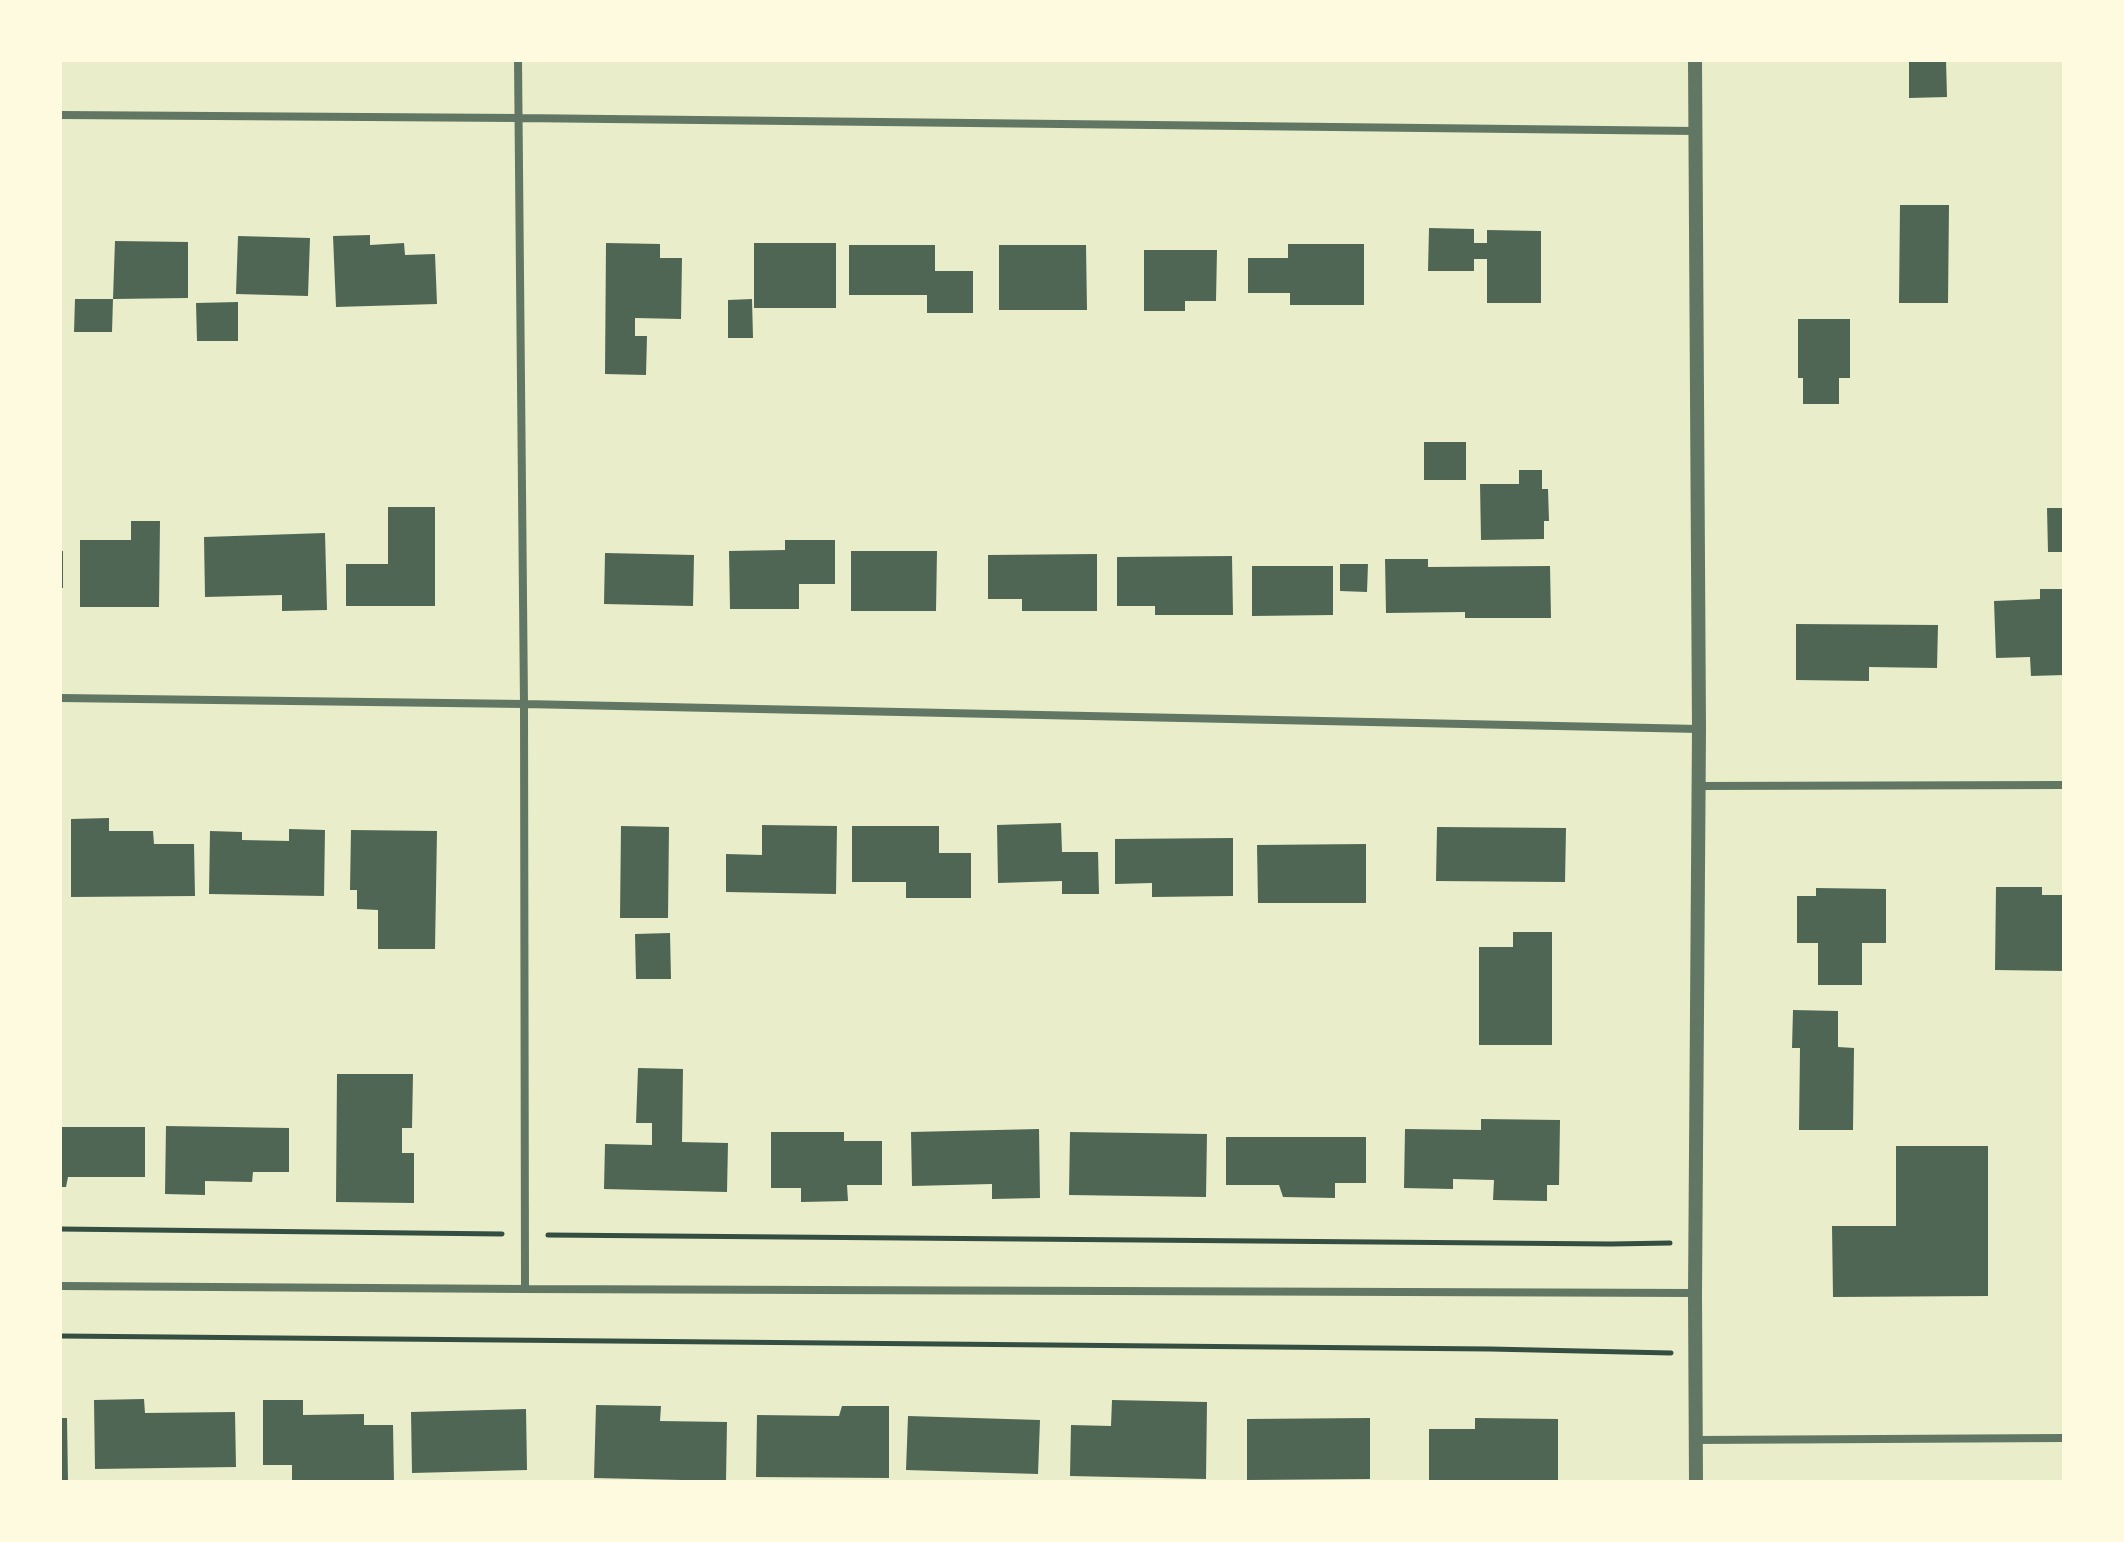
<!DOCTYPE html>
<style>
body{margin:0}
#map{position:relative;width:2124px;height:1542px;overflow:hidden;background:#e9edc9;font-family:"Roboto Condensed",sans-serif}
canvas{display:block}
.frame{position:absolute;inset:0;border:62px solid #fefae0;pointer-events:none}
</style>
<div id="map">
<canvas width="2124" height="1542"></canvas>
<div class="frame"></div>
</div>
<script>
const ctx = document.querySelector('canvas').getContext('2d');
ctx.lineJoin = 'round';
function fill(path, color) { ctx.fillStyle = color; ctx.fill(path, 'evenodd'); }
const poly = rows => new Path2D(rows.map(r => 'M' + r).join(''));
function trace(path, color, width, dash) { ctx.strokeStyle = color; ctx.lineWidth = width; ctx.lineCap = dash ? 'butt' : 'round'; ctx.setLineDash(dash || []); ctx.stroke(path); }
const building = poly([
 [1909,60,1946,60,1947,97,1909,98],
 [1900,205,1949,205,1948,303,1899,303],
 [1429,228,1474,229,1474,243,1487,243,1487,230,1541,231,1541,303,1487,303,1487,259,1474,259,1474,271,1428,271],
 [370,235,370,245,404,243,405,255,435,254,437,304,336,307,333,236],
 [238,236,310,238,308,296,236,294],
 [115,241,188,242,188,298,113,299],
 [606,243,660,244,660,258,682,258,681,319,635,318,635,336,647,336,646,375,605,374],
 [754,243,836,243,836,308,754,308],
 [1288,244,1364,244,1364,305,1290,305,1290,293,1248,293,1248,258,1288,258],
 [849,245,935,245,935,271,973,271,973,313,927,313,927,295,849,295],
 [999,245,1086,245,1087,310,999,310],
 [1144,250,1217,250,1216,301,1185,301,1185,311,1144,311],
 [75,299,113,299,112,332,74,332],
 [752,299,753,338,728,338,728,300],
 [238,302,238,341,197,341,196,303],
 [1798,319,1850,319,1850,378,1839,378,1839,404,1803,404,1803,378,1798,378],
 [1424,442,1466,442,1466,480,1424,480],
 [1519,470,1542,470,1542,489,1548,489,1549,521,1544,521,1544,539,1481,540,1480,484,1519,484],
 [388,507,435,507,435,606,346,606,346,564,388,564],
 [2047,508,2064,508,2064,552,2048,552],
 [131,521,160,521,159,607,80,607,80,540,131,540],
 [325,533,327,610,282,611,282,595,205,597,204,537],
 [785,540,835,540,835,584,799,584,799,609,730,609,729,551,785,550],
 [60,551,63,551,63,588,60,588],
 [851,551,937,551,936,611,851,611],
 [605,553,694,555,693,606,604,604],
 [1097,554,1097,611,1022,611,1022,599,988,599,988,555],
 [1232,556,1233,615,1155,615,1155,606,1117,606,1117,557],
 [1385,559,1428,559,1428,567,1550,566,1551,618,1465,618,1465,612,1386,613],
 [1340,564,1368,564,1367,592,1340,591],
 [1252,566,1333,566,1333,615,1252,616],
 [2040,589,2064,589,2064,675,2031,676,2030,657,1996,658,1994,601,2040,599],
 [1796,624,1938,625,1937,668,1869,667,1869,681,1796,680],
 [109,818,109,831,153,831,154,844,194,844,195,896,71,897,71,819],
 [1061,823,1062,852,1098,852,1099,894,1062,894,1062,881,998,883,997,825],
 [762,825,837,826,836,894,726,892,726,854,762,855],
 [621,826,669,827,668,918,620,918],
 [852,826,939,826,939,853,971,853,971,898,906,898,906,882,852,882],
 [1437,827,1566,828,1565,882,1436,881],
 [289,829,325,830,324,896,209,894,210,831,242,832,242,840,289,841],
 [351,830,437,831,435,949,378,949,378,910,357,909,357,890,350,890],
 [1233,838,1233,896,1152,897,1152,883,1115,884,1115,839],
 [1366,844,1366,903,1258,903,1257,845],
 [1996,887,2042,887,2042,895,2064,895,2064,971,1995,970],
 [1816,888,1886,889,1886,943,1862,943,1862,985,1818,985,1818,943,1797,943,1797,896,1816,896],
 [1513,932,1552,932,1552,1045,1479,1045,1479,947,1513,947],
 [670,933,671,979,636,979,635,934],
 [1793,1010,1838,1011,1838,1047,1854,1048,1853,1130,1799,1130,1800,1048,1792,1048],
 [638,1068,683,1069,682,1142,728,1143,727,1192,604,1189,605,1144,652,1145,652,1123,636,1123],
 [337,1074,413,1074,412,1128,402,1128,402,1153,414,1153,414,1203,336,1202],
 [1481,1119,1560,1120,1559,1185,1547,1185,1547,1201,1493,1200,1494,1180,1453,1179,1453,1189,1404,1188,1405,1129,1481,1130],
 [166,1126,289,1128,289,1172,253,1172,252,1182,205,1181,205,1195,165,1194],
 [60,1127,145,1127,145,1177,68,1177,66,1187,60,1187],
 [1039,1129,1040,1198,992,1199,992,1184,912,1186,911,1132],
 [771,1132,844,1132,844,1141,882,1141,882,1185,847,1185,848,1201,801,1202,801,1188,771,1188],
 [1070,1132,1207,1134,1206,1197,1069,1195],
 [1226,1137,1366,1137,1366,1183,1335,1183,1335,1198,1283,1197,1279,1185,1226,1185],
 [1896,1146,1988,1146,1988,1296,1833,1297,1832,1226,1896,1226],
 [144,1399,145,1413,235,1412,236,1467,95,1469,94,1400],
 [263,1400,303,1400,303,1415,364,1414,364,1425,393,1425,394,1482,292,1482,292,1465,263,1465],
 [1112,1400,1207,1402,1206,1479,1070,1476,1071,1425,1111,1426],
 [596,1405,661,1406,660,1421,727,1422,726,1481,594,1478],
 [842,1406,889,1406,889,1478,756,1477,757,1415,839,1416],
 [526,1409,527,1470,412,1473,411,1412],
 [908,1416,1040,1420,1038,1474,906,1470],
 [60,1418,67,1418,68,1482,60,1482],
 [1370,1418,1370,1479,1247,1480,1247,1419],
 [1475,1418,1558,1419,1558,1482,1429,1481,1429,1429,1475,1429]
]);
const path = poly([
 [60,1229,502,1234],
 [548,1235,1611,1244,1670,1243],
 [60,1336,1490,1349,1671,1353]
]);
const minor = poly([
 [518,60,524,704,525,1289],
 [60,115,518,118,1695,131],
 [60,698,524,704,1699,729],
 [1698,786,2064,785],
 [60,1286,525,1289,1695,1293],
 [1696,1440,2064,1438]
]);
const tertiary = poly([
 [1695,60,1699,729,1695,1293,1696,1482]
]);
fill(building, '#4f6655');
trace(path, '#344e41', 5);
trace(minor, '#617663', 8);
trace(tertiary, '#617663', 14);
</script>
